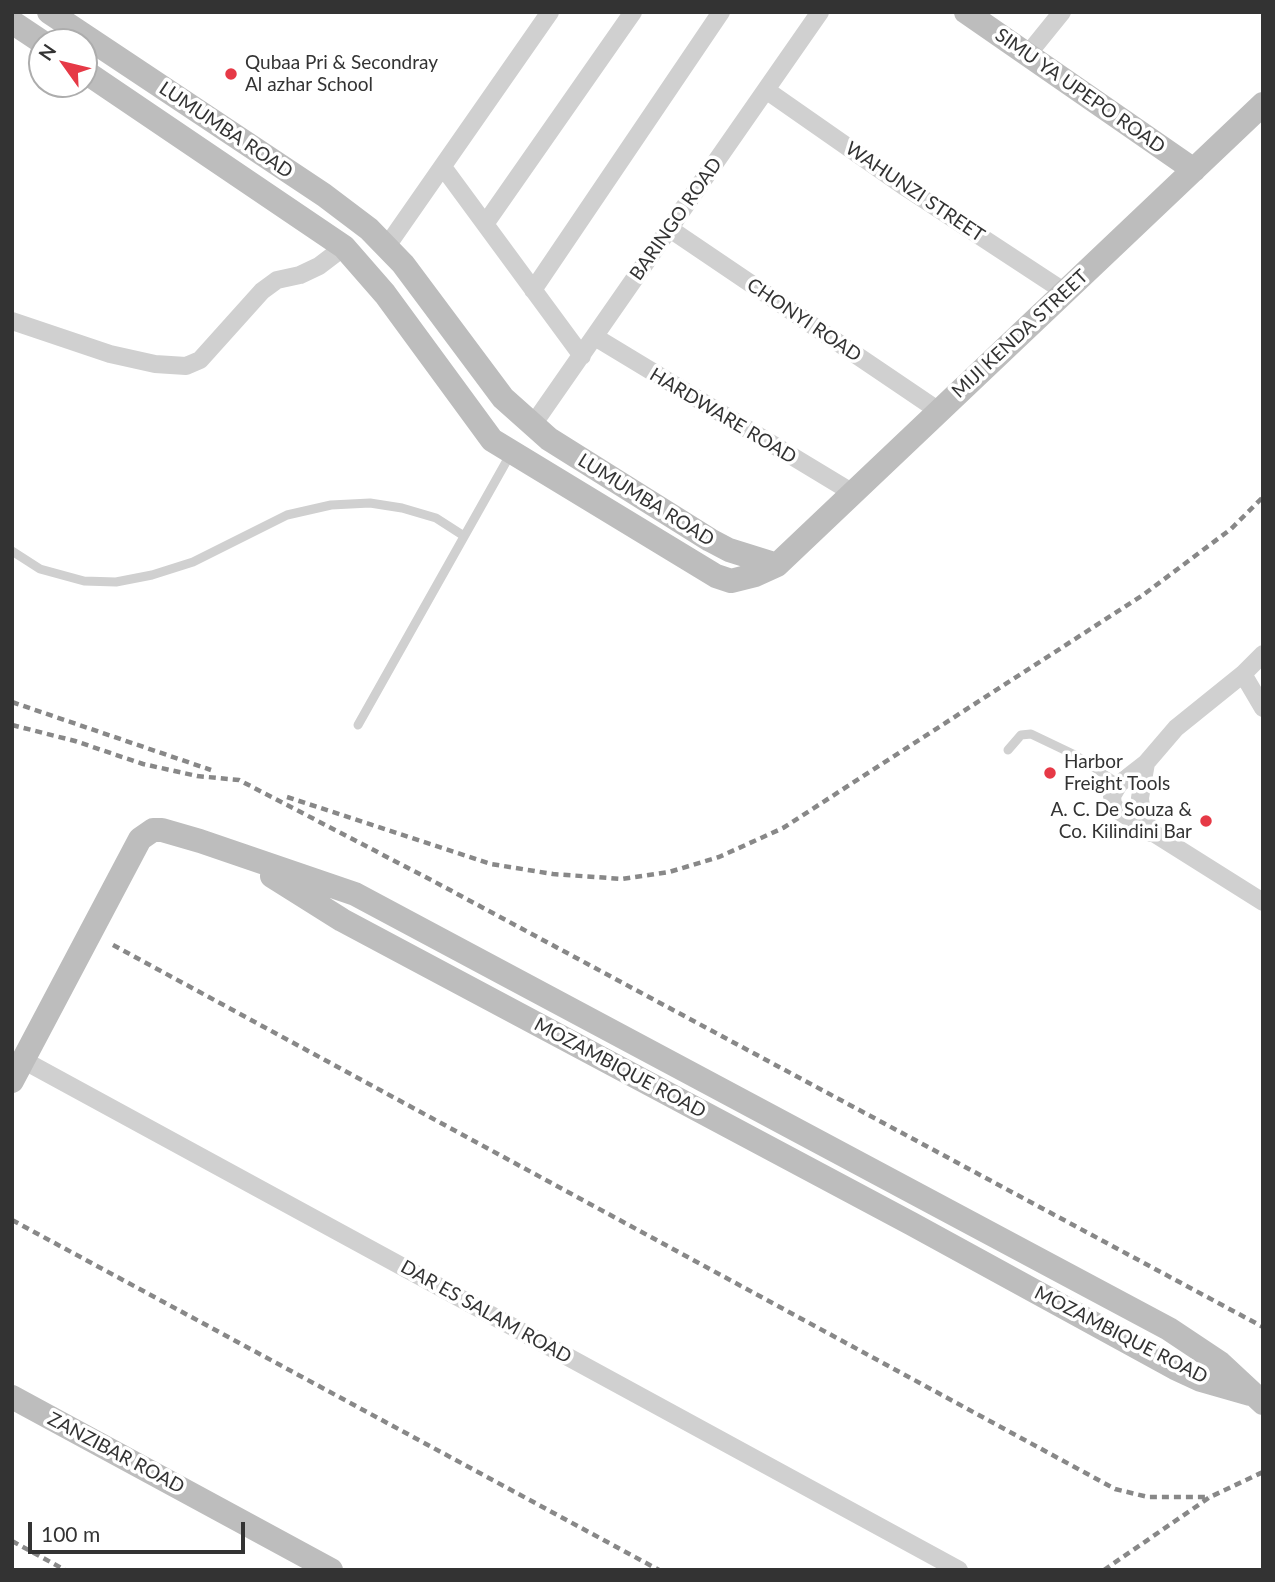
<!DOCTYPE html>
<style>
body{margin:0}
#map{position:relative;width:1275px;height:1582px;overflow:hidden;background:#fff;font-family:Lato,sans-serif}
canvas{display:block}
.frame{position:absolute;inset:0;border:14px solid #333;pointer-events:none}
.north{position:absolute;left:28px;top:28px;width:70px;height:70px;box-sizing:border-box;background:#fff;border:2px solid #adadad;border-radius:50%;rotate:304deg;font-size:19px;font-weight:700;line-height:28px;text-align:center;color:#333}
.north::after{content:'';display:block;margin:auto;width:24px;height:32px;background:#e63946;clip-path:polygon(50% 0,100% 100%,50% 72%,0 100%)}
.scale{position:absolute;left:28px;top:1522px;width:217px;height:32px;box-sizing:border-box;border:4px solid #333;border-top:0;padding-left:9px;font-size:21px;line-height:24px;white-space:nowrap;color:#333;-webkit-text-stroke:5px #fff;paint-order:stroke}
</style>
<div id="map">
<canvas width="1275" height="1582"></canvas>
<div class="frame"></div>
<div class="north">N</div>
<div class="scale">100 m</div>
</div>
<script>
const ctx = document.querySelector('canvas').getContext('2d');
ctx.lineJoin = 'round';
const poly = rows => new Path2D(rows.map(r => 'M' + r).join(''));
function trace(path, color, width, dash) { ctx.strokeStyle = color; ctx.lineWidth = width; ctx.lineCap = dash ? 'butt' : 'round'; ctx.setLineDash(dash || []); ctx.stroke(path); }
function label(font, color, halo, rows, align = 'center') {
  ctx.font = font + ' Lato,sans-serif'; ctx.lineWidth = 7; ctx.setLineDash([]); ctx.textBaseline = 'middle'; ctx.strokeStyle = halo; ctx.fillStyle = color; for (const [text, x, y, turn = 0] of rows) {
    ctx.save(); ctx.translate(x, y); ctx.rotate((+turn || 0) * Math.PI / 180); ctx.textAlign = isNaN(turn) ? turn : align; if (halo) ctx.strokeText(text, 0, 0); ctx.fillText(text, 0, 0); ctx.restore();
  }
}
const lane = poly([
 [12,551,40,569,84,581,116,582,152,575,193,562,287,515,331,505,370,503,402,508,436,518,464,536],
 [358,725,510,455],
 [1008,750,1021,735,1031,734,1075,755,1119,784]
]);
const street = poly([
 [1028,54,1062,12],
 [766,90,905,187,1065,292],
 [443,167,582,356],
 [485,224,633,12],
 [670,229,939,411],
 [387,246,550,12],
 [533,290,721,12],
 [12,321,110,354,155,364,186,366,200,360,262,291,277,280,300,275,319,266,344,247],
 [595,337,853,493],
 [532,426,820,12],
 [1263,654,1243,674,1176,728,1146,763,1119,784,1112,796,1113,805,1120,812,1263,902],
 [1243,674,1263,708],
 [1146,763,1140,798,1141,808,1151,833],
 [23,1060,959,1570]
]);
const secondary = poly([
 [49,12,324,195,369,229,403,264,503,398,549,439,710,540,729,550,777,565],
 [966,12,1194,170],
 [12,22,42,42],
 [84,71,344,247,385,294,492,440,716,576,731,581,755,575,777,565,1263,104],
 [272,876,342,920,912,1224,1175,1368,1201,1380,1250,1394],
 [12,1081,140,839,153,830,162,830,200,841,355,894,1169,1329,1220,1363,1263,1403],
 [12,1397,331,1570]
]);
const rail = poly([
 [12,702,211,770],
 [12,725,75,741,143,764,197,776,239,780,435,882,1263,1327],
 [287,797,491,864,553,874,622,879,669,872,719,857,783,828,1143,595,1231,529,1263,497],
 [113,945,1115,1489,1148,1497,1210,1497],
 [12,1220,659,1570],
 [12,1541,65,1570],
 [1104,1570,1210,1497,1263,1472]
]);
const markers = [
 [231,74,7,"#e63946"],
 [1050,773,7,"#e63946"],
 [1206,821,7,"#e63946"]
];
const poiNames = [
 ["Qubaa Pri & Secondray",245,63],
 ["Al azhar School",245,85],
 ["Harbor",1064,762],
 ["Freight Tools",1064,784],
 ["A. C. De Souza &",1192,810,"right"],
 ["Co. Kilindini Bar",1192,832,"right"]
];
const streetNames = [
 ["SIMU YA UPEPO ROAD",1080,91,35],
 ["LUMUMBA ROAD",226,130,34],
 ["WAHUNZI STREET",915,192,34],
 ["BARINGO ROAD",676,219,-55],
 ["CHONYI ROAD",804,320,34],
 ["MIJI KENDA STREET",1020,334,-43],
 ["HARDWARE ROAD",723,416,31],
 ["LUMUMBA ROAD",646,500,32],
 ["MOZAMBIQUE ROAD",620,1068,28],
 ["DAR ES SALAM ROAD",486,1312,29],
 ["MOZAMBIQUE ROAD",1121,1335,27],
 ["ZANZIBAR ROAD",116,1453,28]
];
trace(lane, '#d0d0d0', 9);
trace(street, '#d0d0d0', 18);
trace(secondary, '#bdbdbd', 24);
trace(rail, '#888', 4.5, [7, 5]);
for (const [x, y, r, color] of markers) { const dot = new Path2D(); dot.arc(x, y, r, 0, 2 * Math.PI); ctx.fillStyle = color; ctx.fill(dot); trace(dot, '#fff', 2.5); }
label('19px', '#333', '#fff', poiNames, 'left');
label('19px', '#333', '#fff', streetNames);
</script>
